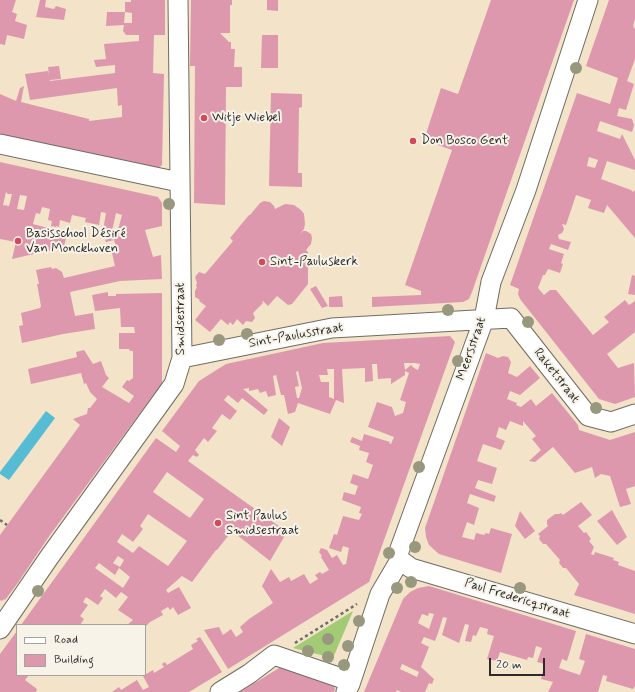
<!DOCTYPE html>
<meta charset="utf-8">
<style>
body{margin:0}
#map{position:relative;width:635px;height:692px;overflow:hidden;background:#f2e3c9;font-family:Mynerve,sans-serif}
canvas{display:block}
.legend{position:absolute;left:16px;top:624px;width:130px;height:52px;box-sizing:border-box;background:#f7f3e8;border:1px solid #a5a39c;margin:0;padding:5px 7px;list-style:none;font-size:12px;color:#2b2b2b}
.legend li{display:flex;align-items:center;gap:8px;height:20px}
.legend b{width:20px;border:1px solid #a5a39c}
.scale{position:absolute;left:489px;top:658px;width:56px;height:18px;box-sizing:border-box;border:2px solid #2b2b2b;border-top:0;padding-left:5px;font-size:12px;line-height:14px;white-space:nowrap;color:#2b2b2b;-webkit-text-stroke:3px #f7f3e8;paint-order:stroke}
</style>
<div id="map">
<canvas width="635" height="692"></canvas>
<ul class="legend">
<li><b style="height:5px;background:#fff"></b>Road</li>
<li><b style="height:11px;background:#de98ae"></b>Building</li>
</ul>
<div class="scale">20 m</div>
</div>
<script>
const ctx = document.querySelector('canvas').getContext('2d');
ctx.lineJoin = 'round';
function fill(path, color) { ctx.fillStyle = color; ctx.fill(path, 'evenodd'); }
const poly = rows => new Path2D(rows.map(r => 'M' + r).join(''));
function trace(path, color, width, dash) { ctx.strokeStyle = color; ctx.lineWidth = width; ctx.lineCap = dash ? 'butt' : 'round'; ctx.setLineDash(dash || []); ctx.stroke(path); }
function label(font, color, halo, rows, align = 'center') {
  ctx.font = font + ' Mynerve,sans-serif'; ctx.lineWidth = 4; ctx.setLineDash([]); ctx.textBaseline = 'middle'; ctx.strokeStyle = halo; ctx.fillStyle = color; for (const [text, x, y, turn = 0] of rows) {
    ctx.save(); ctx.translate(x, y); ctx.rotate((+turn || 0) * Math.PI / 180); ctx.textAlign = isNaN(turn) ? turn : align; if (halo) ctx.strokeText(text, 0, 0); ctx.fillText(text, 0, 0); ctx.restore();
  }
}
const green = poly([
 [353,611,333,658,293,648]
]);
const water = poly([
 [46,411,55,418,9,480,0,474,0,472]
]);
const building = poly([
 [0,0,16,0,12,12,17,14,15,21,27,25,24,39,7,35,5,45,0,44],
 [40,0,46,0,45,7,54,9,56,6,66,9,64,20,36,17],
 [131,0,165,0,165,35,154,35,153,73,164,74,162,165,157,169,0,134,0,94,16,101,20,88,24,86,21,102,89,119,89,121,122,117,122,105,118,106,117,88,30,100,25,74,48,71,49,75,48,67,59,66,61,79,50,80,50,81,115,73,115,65,96,67,94,60,106,59,104,44,139,41,139,35,126,35,123,31,124,25,106,26,107,12,125,12,125,2,131,2],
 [125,12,132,13,132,23,124,23],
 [191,0,232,0,232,5,230,5,230,33,220,33,229,42,231,42,231,49,235,49,234,67,242,67,242,87,226,87,225,205,194,203,195,66,190,66],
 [267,0,278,0,278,11,267,10],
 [491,0,574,0,472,292,469,299,463,302,372,307,372,297,421,295,421,291,405,285,452,150,424,140,441,88,458,94],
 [609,0,635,0,635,19,633,26,635,29,635,59,627,81,634,84,626,110,619,108,617,116,632,119,634,125,632,132,600,121,597,131,620,139,622,134,635,160,635,170,607,161,601,179,631,190,633,192,635,190,635,238,607,205,604,213,588,208,591,200,576,195,566,225,562,224,564,229,562,233,558,235,559,239,571,242,568,250,551,244,549,249,564,254,561,263,563,264,560,273,548,269,545,275,543,275,538,288,544,295,550,290,556,290,593,335,609,322,604,317,625,300,629,305,635,301,635,332,607,354,618,368,634,363,635,397,615,404,599,399,520,299,518,294,519,289,510,285,577,93,610,104,618,78,586,66],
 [589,157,598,160,595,168,587,166],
 [262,35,278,35,278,68,261,68],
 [271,93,302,94,302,107,299,108,298,173,302,173,302,187,269,186],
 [0,162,158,197,162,203,162,226,145,230,153,257,161,255,162,279,120,281,70,292,75,316,93,313,95,329,63,334,22,343,19,326,23,325,21,313,40,308,41,306,37,284,39,284,36,270,51,267,52,269,56,268,62,272,64,278,115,266,112,253,117,251,114,240,106,242,105,240,116,237,122,215,116,213,112,231,103,230,106,213,101,212,99,225,85,222,86,218,72,215,70,223,60,220,59,227,56,226,56,227,51,226,52,221,48,220,50,209,42,207,40,214,36,213,33,224,55,230,55,231,67,233,64,247,12,259,16,242,0,239],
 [6,192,8,194,12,194,9,206,3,205],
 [20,195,27,196,24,210,17,209],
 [264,201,270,202,274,206,275,209,285,204,294,205,301,210,304,214,305,224,304,229,300,234,303,231,306,231,311,234,312,238,311,244,306,250,308,252,308,284,292,304,288,305,277,296,268,306,263,301,262,302,263,303,253,313,255,318,252,322,246,321,243,325,237,319,233,325,230,322,228,325,221,319,210,332,195,320,206,306,199,301,200,300,195,297,195,291,197,287,196,286,197,283,195,277,199,272,205,274,233,241,230,238,249,215,250,215,260,203],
 [632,275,635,276,635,295,628,294],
 [316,286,328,306,322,308,310,289],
 [108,292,108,296,116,296,116,294,162,293,162,383,50,535,17,584,5,600,4,599,2,601,0,600,0,535,80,425,73,419,87,414,88,408,90,408,97,399,90,392,86,383,84,384,81,373,31,384,28,369,77,357,76,352,84,350,93,364,101,361,106,375,109,378,102,387,129,403,134,396,122,387,127,380,129,381,133,378,133,351,130,351,129,349,119,349,119,333,135,333,134,327,121,327,120,308,95,311,92,295],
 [342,296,343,307,329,307,329,297],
 [450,336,455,342,369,582,228,669,204,630,219,627,223,635,231,629,236,637,243,632,240,627,249,619,273,603,262,586,271,569,280,582,289,577,291,581,304,574,310,584,318,579,315,575,320,572,322,574,329,570,321,557,322,556,319,552,321,548,327,550,332,558,337,555,343,565,346,564,349,548,343,546,341,552,329,548,334,534,337,535,343,516,359,520,362,514,359,513,361,507,342,500,344,492,355,495,358,486,350,483,353,474,368,479,373,465,366,462,369,453,359,450,360,446,350,442,352,437,362,441,364,434,390,442,389,443,391,444,394,437,368,427,377,402,392,407,395,416,403,413,406,402,400,400,409,373,405,371,405,375,391,384,391,378,378,379,377,364,372,364,373,381,365,382,365,368,342,369,344,403,336,400,330,414,298,403,295,412,288,414,284,395,281,395,276,375,273,376,276,395,268,397,266,391,260,393,258,389,249,391,249,388,243,389,268,410,264,415,242,398,238,403,228,395,224,400,237,411,230,420,222,414,212,428,217,431,208,442,204,438,195,450,199,455,197,457,193,455,188,461,287,532,270,561,232,531,217,550,216,550,192,582,182,576,166,590,168,593,179,587,191,608,178,615,173,607,170,610,168,607,161,611,163,615,150,622,145,627,145,625,127,625,133,620,118,610,128,597,121,592,116,598,105,589,100,596,103,598,98,605,86,597,83,602,88,605,80,616,84,619,80,625,21,625,156,438,176,452,180,446,162,431,199,381,226,364,323,343],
 [404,363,415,363,420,364,418,370,414,368,411,365,405,370],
 [327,369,334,369,334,399,329,397,329,382,321,382,319,375,328,375],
 [298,371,302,388,299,398,297,398,295,387,299,386,296,372],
 [167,472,204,499,190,518,153,492],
 [148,514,187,541,168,566,139,546,133,553,117,542,122,534,133,542,143,529,140,526],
 [118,556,124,560,120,567,113,563],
 [99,563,115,575,119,568,130,577,123,588,95,568],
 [486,353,498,358,503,356,508,357,511,362,508,373,517,377,530,366,540,378,520,395,510,391,507,399,517,403,516,405,521,407,531,399,536,406,552,393,578,425,579,430,610,440,635,432,635,486,626,489,631,504,620,507,610,476,601,474,595,478,592,467,575,473,553,447,535,462,529,461,541,450,532,439,536,436,523,421,523,426,510,421,506,430,499,427,496,437,505,441,501,450,483,444,477,461,497,468,492,484,478,480,475,488,496,496,494,502,470,494,467,503,479,508,474,525,467,522,462,537,474,540,476,533,484,535,486,533,489,534,491,528,512,534,501,573,439,554,429,545,426,537,425,528],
 [279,418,290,427,282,446,271,437],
 [581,502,592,515,578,526,584,533,586,532,591,539,589,541,594,547,591,554,594,555,595,552,614,558,613,560,619,562,618,565,635,571,635,614,574,595,579,584,566,568,563,568,559,563,560,560,546,544,543,544,539,539,540,536,538,534,548,526,547,524,547,520,555,514,559,514,561,513,563,515],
 [612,510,627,537,617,545,597,521],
 [520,511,535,531,525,539,515,526],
 [429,586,576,631,567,661,562,659,559,668,580,675,585,661,579,659,586,634,635,649,635,686,633,689,606,681,607,676,603,675,598,692,548,692,553,682,541,679,545,664,537,662,542,648,536,646,533,658,528,657,527,660,500,652,497,661,487,659,494,636,487,634,488,629,480,627,476,636,473,635,471,642,465,641,469,625,465,624,459,643,442,635,447,618,443,617,438,633,435,641,424,637,421,643,429,647,421,667,434,679,432,684,429,683,425,692,401,692,397,690,396,692,364,692,403,599,410,592,418,588],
 [429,613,434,614,429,629,418,623,422,614,428,616],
 [402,664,419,672,417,677,400,669],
 [17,631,17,675,29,675,25,680,37,689,36,692,0,692,0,654],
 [200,637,222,672,189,692,112,692,119,687,121,690,137,680,143,690,149,687,143,676,153,670,154,673,164,667,162,664,165,662,167,665,193,649,191,645,198,641,196,639],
 [284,665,331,679,335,689,334,692,240,692]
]);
const path = poly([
 [0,520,7,525],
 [295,643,357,604]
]);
const minor = poly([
 [0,144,179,182],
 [182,358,332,328,511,318,588,416,611,422,635,414],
 [400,560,411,568,635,634],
 [0,629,50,556,174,384,182,358,178,0],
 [220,692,249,674,274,655,341,678,350,684],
 [346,692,350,684,380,594,400,560,398,554,484,319,491,282,526,190,588,0]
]);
const trees = [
 [576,68],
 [169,204],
 [448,310],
 [528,322],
 [247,334],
 [219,340],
 [458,361],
 [596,408],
 [419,467],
 [415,547],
 [389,553],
 [411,582],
 [397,588],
 [520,588],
 [38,591],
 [359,621],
 [328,639],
 [348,646],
 [308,651],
 [328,657],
 [344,665]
];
const markers = [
 [204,118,4,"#d1495b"],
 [413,141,4,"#d1495b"],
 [18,241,4,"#d1495b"],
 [262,262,4,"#d1495b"],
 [218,523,4,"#d1495b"]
];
const poiNames = [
 ["Witje Wiebel",212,118],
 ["Don Bosco Gent",421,141],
 ["Basisschool Désiré",26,234],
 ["Van Monckhoven",26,249],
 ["Sint-Pauluskerk",270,262],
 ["Sint Paulus",226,516],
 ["Smidsestraat",226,531]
];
const streetNames = [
 ["Smidsestraat",181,319,-90],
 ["Sint-Paulusstraat",296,336,-10],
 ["Meersstraat",472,349,-71],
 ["Raketstraat",556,376,52],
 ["Paul Fredericqstraat",517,599,17]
];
fill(green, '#a3ca75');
fill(water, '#56bcd4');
fill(building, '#de98ae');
trace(minor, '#716b62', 21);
trace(path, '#716b62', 2.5, [3, 3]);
trace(minor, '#fff', 19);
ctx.fillStyle = '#98987e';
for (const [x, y] of trees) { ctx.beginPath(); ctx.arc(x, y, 6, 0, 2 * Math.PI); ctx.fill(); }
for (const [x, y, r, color] of markers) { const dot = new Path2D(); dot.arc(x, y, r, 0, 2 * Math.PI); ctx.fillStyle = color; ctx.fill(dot); trace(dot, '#f7f3e8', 1.5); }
label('13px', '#2b2b2b', '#f7f3e8', poiNames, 'left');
label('13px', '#2b2b2b', '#f7f3e8', streetNames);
</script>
